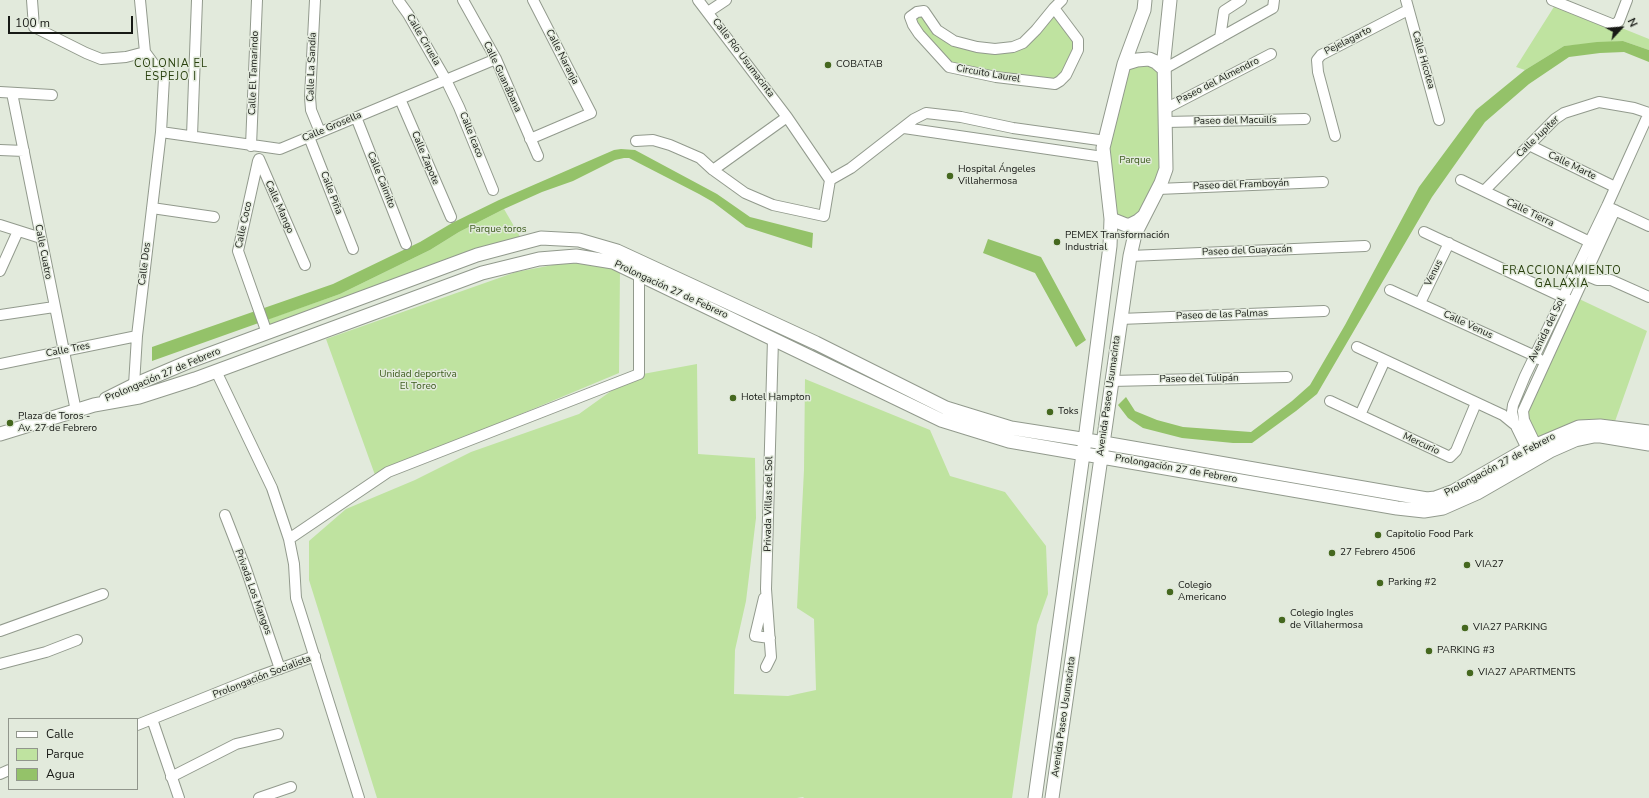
<!DOCTYPE html>
<meta charset="utf-8">
<style>
body{margin:0}
#map{position:relative;width:1649px;height:798px;overflow:hidden;background:#e2eadc;font-family:"Nunito Sans",sans-serif}
canvas{display:block}
.legend{position:absolute;left:8px;top:718px;width:130px;height:72px;box-sizing:border-box;background:#e2eadc;border:1px solid #91968c;margin:0;padding:5px 7px;list-style:none;font-size:12px;color:#171915}
.legend li{display:flex;align-items:center;gap:8px;height:20px}
.legend b{width:20px;border:1px solid #91968c}
.north{position:absolute;left:1601px;top:8px;width:40px;height:40px;-webkit-text-stroke:3px #e2eadc;paint-order:stroke;rotate:64deg;font-size:11px;font-weight:700;line-height:16px;text-align:center;color:#171915}
.north::after{content:'';display:block;margin:auto;width:14px;height:18px;background:#171915;clip-path:polygon(50% 0,100% 100%,50% 72%,0 100%)}
.scale{position:absolute;left:8px;top:16px;width:125px;height:18px;box-sizing:border-box;border:2px solid #171915;border-top:0;padding-left:5px;font-size:12px;line-height:14px;white-space:nowrap;color:#171915;-webkit-text-stroke:3px #e2eadc;paint-order:stroke}
</style>
<div id="map">
<canvas width="1649" height="798"></canvas>
<ul class="legend">
<li><b style="height:5px;background:#fff"></b>Calle</li>
<li><b style="height:11px;background:#bfe3a0"></b>Parque</li>
<li><b style="height:11px;background:#94c269"></b>Agua</li>
</ul>
<div class="north">N</div>
<div class="scale">100 m</div>
</div>
<script>
const ctx = document.querySelector('canvas').getContext('2d');
ctx.lineJoin = 'round';
function fill(path, color) { ctx.fillStyle = color; ctx.fill(path, 'evenodd'); }
const poly = rows => new Path2D(rows.map(r => 'M' + r).join(''));
function trace(path, color, width, dash) { ctx.strokeStyle = color; ctx.lineWidth = width; ctx.lineCap = dash ? 'butt' : 'round'; ctx.setLineDash(dash || []); ctx.stroke(path); }
function label(font, color, halo, rows, align = 'center') {
  ctx.font = font + ' "Nunito Sans",sans-serif'; ctx.lineWidth = 3; ctx.setLineDash([]); ctx.textBaseline = 'middle'; ctx.strokeStyle = halo; ctx.fillStyle = color; for (const [text, x, y, turn = 0] of rows) {
    ctx.save(); ctx.translate(x, y); ctx.rotate((+turn || 0) * Math.PI / 180); ctx.textAlign = isNaN(turn) ? turn : align; if (halo) ctx.strokeText(text, 0, 0); ctx.fillText(text, 0, 0); ctx.restore();
  }
}
const green = poly([
 [1557,2,1649,39,1649,50,1623,41,1564,46,1525,70,1516,67],
 [1054,8,1078,40,1060,81,949,67,912,24,917,12,954,41,1013,47],
 [1124,64,1159,65,1166,162,1140,218,1111,219,1106,141],
 [504,209,522,240,267,333,263,321,340,294,430,250,459,232],
 [574,261,620,269,619,373,375,475,326,339,516,272],
 [1575,297,1647,331,1613,427,1536,445,1523,408],
 [697,364,698,454,755,458,756,518,746,601,735,650,734,694,788,696,816,690,814,619,797,608,804,470,805,379,930,430,950,476,1005,492,1046,546,1048,594,1037,625,1012,798,804,798,803,797,797,798,377,798,309,580,309,541,346,509,415,480,471,452,579,414,632,376]
]);
const water = poly([
 [1623,41,1649,50,1649,62,1624,52,1600,53,1569,57,1529,84,1485,122,1432,197,1317,394,1296,411,1252,443,1233,443,1182,438,1143,428,1128,418,1118,405,1126,397,1135,411,1157,420,1183,427,1251,432,1292,401,1310,385,1345,325,1419,187,1476,110,1525,70,1564,46,1597,42],
 [621,149,635,150,717,194,750,217,813,233,812,248,746,227,713,202,699,194,629,158,624,158,615,160,573,181,542,192,504,209,459,232,430,250,340,294,152,361,152,347,333,284,420,242,452,223,499,200,614,150],
 [988,239,1041,257,1086,340,1076,347,1035,273,983,253]
]);
const minor = poly([
 [32,0,34,27,86,53,101,59,126,57,145,52],
 [315,0,310,97,311,110,320,132],
 [398,0,408,14,446,80,459,107,493,190],
 [463,0,496,59,538,156],
 [698,0,787,117],
 [1406,0,1439,120],
 [1552,0,1614,25,1619,21,1627,0],
 [1054,8,1078,40,1078,50,1066,75,1060,81,1055,84,996,77,949,67,919,34,913,25,910,17,917,12,924,11,937,30,954,41,977,47,995,49,1013,47,1023,43,1036,30,1054,8,1062,0],
 [708,12,726,0],
 [1220,38,1224,11,1241,0],
 [1164,69,1273,8,1274,0],
 [0,92,52,95],
 [12,93,76,411],
 [400,99,451,217],
 [1165,109,1271,54],
 [356,117,406,244],
 [1166,122,1305,119],
 [904,128,1103,157],
 [161,132,280,149,496,59],
 [192,136,197,0],
 [1335,136,1318,72,1317,60,1321,55,1408,10],
 [309,137,353,249],
 [530,139,591,113,533,0],
 [636,141,653,140,670,145,700,158,713,170,745,193,773,205,824,216,830,180,787,117,713,170],
 [1529,145,1615,187],
 [251,146,257,0],
 [0,150,24,151],
 [259,159,305,265],
 [258,161,238,251,267,333],
 [830,180,851,168,914,119,926,113,961,117,1013,128,1106,141],
 [1461,180,1594,244],
 [1158,189,1323,182],
 [1484,191,1555,119,1564,113,1599,102,1634,108,1649,113],
 [1608,207,1649,226],
 [152,208,214,217],
 [0,225,41,238],
 [1424,232,1569,300],
 [1130,256,1365,246],
 [0,271,18,231],
 [1585,275,1597,280,1611,280,1649,297],
 [1390,290,1535,356,1539,359],
 [1420,303,1449,243],
 [0,315,54,307],
 [1120,319,1324,311],
 [1357,347,1503,415,1514,424],
 [0,364,137,336],
 [216,371,272,488,289,539,294,564,296,598,359,798],
 [1111,381,1287,377],
 [137,391,134,385,137,336,161,132,164,78,145,52,140,0],
 [1330,401,1450,457,1456,451,1476,403],
 [1360,415,1385,360],
 [1539,451,1524,420,1523,411,1615,210],
 [1533,461,1514,422,1512,412,1513,405,1525,376,1607,206,1649,113],
 [225,515,246,569,280,669],
 [289,539,388,472,639,374,639,274],
 [764,598,755,636,770,638],
 [0,631,103,594],
 [0,664,46,652,77,640],
 [766,667,771,657,766,589,773,339],
 [152,719,179,798],
 [137,725,254,678,315,656],
 [0,774,9,770],
 [171,777,236,744,278,734],
 [259,798,291,787]
]);
const major = poly([
 [1124,64,1137,60,1149,59,1156,62,1164,69],
 [1111,219,1126,225,1130,225,1138,221,1144,216],
 [106,399,134,385,188,362,477,255,541,238,579,240,617,251,816,343,946,408,1011,428,1075,438,1427,499,1435,498,1454,491,1527,449,1579,427,1600,426,1649,432],
 [0,434,94,405,139,397,195,379,482,273,539,259,576,256,613,262,941,420,1009,441,1397,508,1424,511,1443,508,1477,493,1550,451,1575,440,1594,436,1601,436,1649,444],
 [1035,798,1085,440,1110,246,1111,219,1103,148,1124,64,1144,10,1145,0],
 [1052,798,1130,256,1135,234,1161,183,1166,169,1164,58,1170,0]
]);
const markers = [
 [828,65,4,"#45681f"],
 [950,176,4,"#45681f"],
 [1057,242,4,"#45681f"],
 [733,398,4,"#45681f"],
 [1050,412,4,"#45681f"],
 [10,423,4,"#45681f"],
 [1378,535,4,"#45681f"],
 [1332,553,4,"#45681f"],
 [1467,565,4,"#45681f"],
 [1380,583,4,"#45681f"],
 [1170,592,4,"#45681f"],
 [1282,620,4,"#45681f"],
 [1465,628,4,"#45681f"],
 [1429,651,4,"#45681f"],
 [1470,673,4,"#45681f"]
];
const streetNames = [
 ["Calle Ciruela",423,40,60],
 ["Pejelagarto",1348,41,-27],
 ["Calle Naranja",562,57,63],
 ["Calle Río Usumacinta",743,58,53],
 ["Calle Hicotea",1423,60,74],
 ["Calle La Sandía",312,67,-88],
 ["Calle El Tamarindo",254,73,-88],
 ["Circuito Laurel",988,74,10],
 ["Calle Guanábana",502,77,65],
 ["Paseo del Almendro",1218,81,-27],
 ["Paseo del Macuilís",1235,121,-1],
 ["Calle Grosella",332,127,-23],
 ["Calle Icaco",471,135,68],
 ["Calle Jupiter",1538,137,-44],
 ["Calle Zapote",425,158,67],
 ["Calle Marte",1572,166,26],
 ["Calle Caimito",381,180,68],
 ["Paseo del Framboyán",1241,185,-2],
 ["Calle Piña",331,193,69],
 ["Calle Mango",279,207,66],
 ["Calle Tierra",1530,213,26],
 ["Calle Coco",244,225,-78],
 ["Paseo del Guayacán",1247,251,-2],
 ["Calle Cuatro",43,252,79],
 ["Calle Dos",145,264,-83],
 ["Venus",1434,273,-64],
 ["Prolongación 27 de Febrero",671,290,25],
 ["Paseo de las Palmas",1222,315,-2],
 ["Calle Venus",1468,325,25],
 ["Avenida del Sol",1547,330,-64],
 ["Calle Tres",68,350,-11],
 ["Prolongación 27 de Febrero",163,375,-23],
 ["Paseo del Tulipán",1199,379,-1],
 ["Avenida Paseo Usumacinta",1109,396,-82],
 ["Mercurio",1421,444,25],
 ["Prolongación 27 de Febrero",1500,465,-28],
 ["Prolongación 27 de Febrero",1176,469,10],
 ["Privada Villas del Sol",769,504,-89],
 ["Privada Los Mangos",253,592,70],
 ["Prolongación Socialista",262,677,-21],
 ["Avenida Paseo Usumacinta",1064,717,-82]
];
const poiNames = [
 ["COBATAB",836,65],
 ["Hospital Ángeles",958,170],
 ["Villahermosa",958,182],
 ["PEMEX Transformación",1065,236],
 ["Industrial",1065,248],
 ["Hotel Hampton",741,398],
 ["Toks",1058,412],
 ["Plaza de Toros -",18,417],
 ["Av. 27 de Febrero",18,429],
 ["Capitolio Food Park",1386,535],
 ["27 Febrero 4506",1340,553],
 ["VIA27",1475,565],
 ["Parking #2",1388,583],
 ["Colegio",1178,586],
 ["Americano",1178,598],
 ["Colegio Ingles",1290,614],
 ["de Villahermosa",1290,626],
 ["VIA27 PARKING",1473,628],
 ["PARKING #3",1437,651],
 ["VIA27 APARTMENTS",1478,673]
];
const parkNames = [
 ["Parque",1135,161],
 ["Parque toros",498,230],
 ["Unidad deportiva",418,375],
 ["El Toreo",418,387]
];
const neighbourhoodNames = [
 ["COLONIA EL",171,64],
 ["ESPEJO I",171,77],
 ["FRACCIONAMIENTO",1562,271],
 ["GALAXIA",1562,284]
];
fill(green, '#bfe3a0');
fill(water, '#94c269');
trace(minor, '#929a8d', 12);
trace(major, '#929a8d', 15);
trace(minor, '#fff', 10);
trace(major, '#fff', 13);
for (const [x, y, r, color] of markers) { const dot = new Path2D(); dot.arc(x, y, r, 0, 2 * Math.PI); ctx.fillStyle = color; ctx.fill(dot); trace(dot, '#e2eadc', 1.5); }
label('10px', '#171915', '#e2eadc', streetNames);
label('10px', '#171915', '#e2eadc', poiNames, 'left');
label('10px', '#3e5c1f', '#e2eadc', parkNames);
ctx.letterSpacing = '1px';
label('11px', '#29400e', '#e2eadc', neighbourhoodNames);
ctx.letterSpacing = '0px';
</script>
